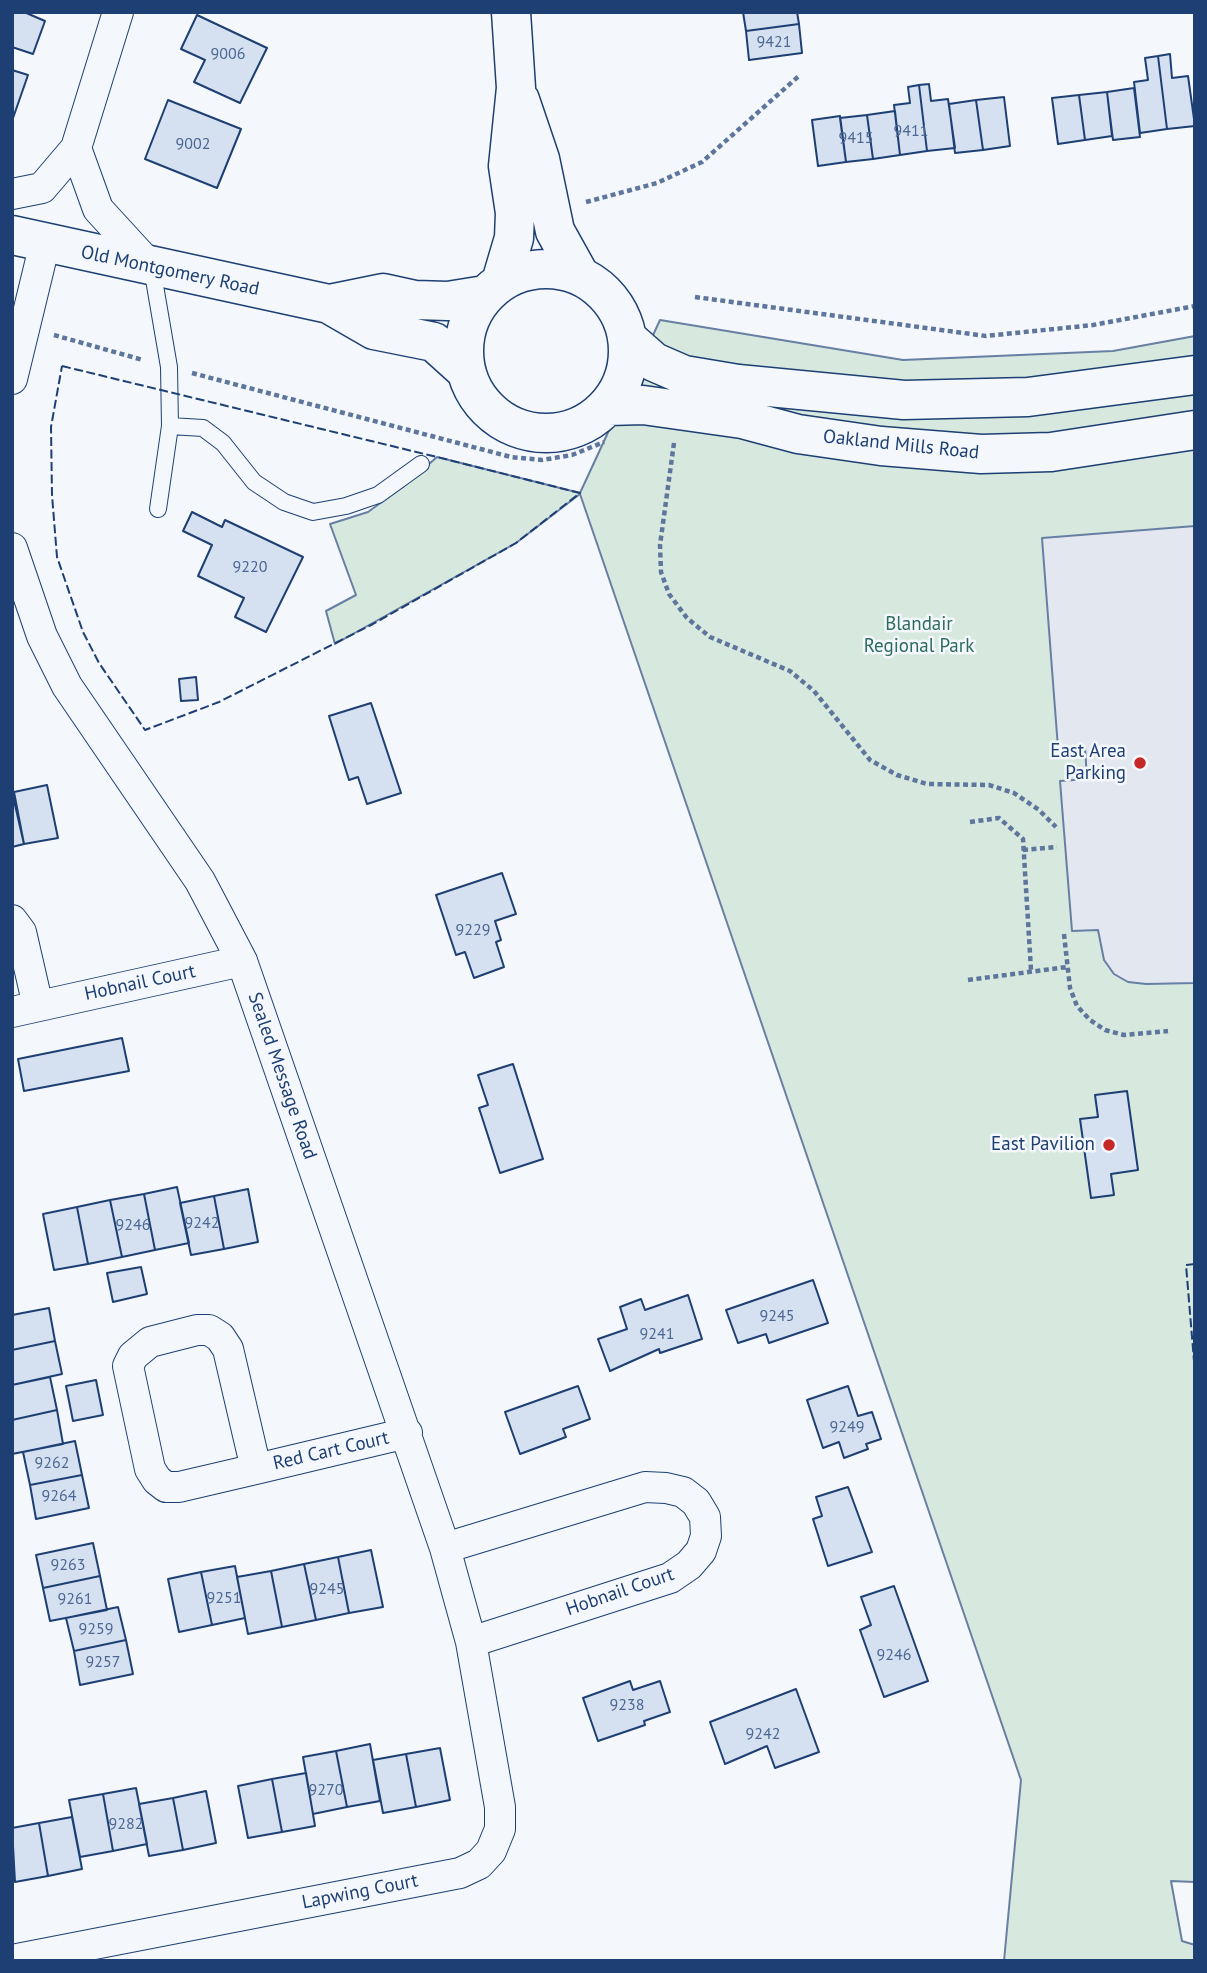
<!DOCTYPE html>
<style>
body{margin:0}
#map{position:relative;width:1207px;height:1973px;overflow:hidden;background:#f4f7fb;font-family:"PT Sans",sans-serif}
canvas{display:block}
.frame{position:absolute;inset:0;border:14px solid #1d3f73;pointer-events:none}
</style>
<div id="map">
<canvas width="1207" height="1973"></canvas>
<div class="frame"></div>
</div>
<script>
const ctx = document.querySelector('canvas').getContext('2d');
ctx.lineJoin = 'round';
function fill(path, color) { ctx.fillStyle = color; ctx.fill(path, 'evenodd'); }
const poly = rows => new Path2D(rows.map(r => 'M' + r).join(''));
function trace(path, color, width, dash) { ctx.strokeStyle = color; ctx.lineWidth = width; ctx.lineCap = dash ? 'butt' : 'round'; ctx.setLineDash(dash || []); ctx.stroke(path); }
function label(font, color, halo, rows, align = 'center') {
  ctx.font = font + ' "PT Sans",sans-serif'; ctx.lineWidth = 5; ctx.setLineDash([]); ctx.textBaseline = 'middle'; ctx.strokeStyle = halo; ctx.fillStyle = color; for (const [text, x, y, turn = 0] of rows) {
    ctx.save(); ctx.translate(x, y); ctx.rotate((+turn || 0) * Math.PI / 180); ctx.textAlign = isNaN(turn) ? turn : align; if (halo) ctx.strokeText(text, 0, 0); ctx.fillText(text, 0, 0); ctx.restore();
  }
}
const green = poly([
 [660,320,903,360,1113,351,1195,336,1195,1882,1171,1881,1182,1941,1195,1945,1195,1961,1004,1961,1021,1780,580,494,516,543,335,644,326,611,356,595,330,524,368,512,404,486,437,457,580,493,660,320]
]);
const parking = poly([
 [1195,526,1195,983,1146,984,1128,982,1114,974,1104,960,1098,930,1072,931,1060,781,1087,779,1085,747,1058,748,1042,538,1195,526]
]);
const building = poly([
 [12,12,24,12,45,21,33,54,12,47,12,12],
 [743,12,797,12,799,24,746,31,743,12],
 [197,15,267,48,240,103,194,82,205,60,181,49,197,15],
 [799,24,802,53,749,60,746,31,799,24],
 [1170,54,1172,78,1188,76,1195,126,1167,129,1158,56,1170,54],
 [1158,56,1167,129,1140,133,1134,82,1148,80,1145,58,1158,56],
 [12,70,28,75,12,121,12,70],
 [929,84,931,101,948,99,955,148,927,151,919,85,929,84],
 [919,85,927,151,900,155,894,105,910,103,908,87,919,85],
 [1134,88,1140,137,1113,140,1107,92,1134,88],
 [1107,92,1112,136,1085,140,1079,95,1107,92],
 [1079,95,1085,140,1058,144,1052,98,1079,95],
 [1004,97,1010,146,983,150,976,100,1004,97],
 [168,100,241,129,217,188,145,159,168,100],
 [976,100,983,150,955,153,949,104,976,100],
 [895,111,900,155,873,159,867,115,895,111],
 [867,115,873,159,846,162,840,118,867,115],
 [840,116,846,162,818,166,812,120,840,116],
 [192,512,222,527,225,520,303,557,266,632,235,617,244,598,198,576,212,545,183,531,192,512],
 [196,677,198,700,181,701,179,679,196,677],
 [371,703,401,793,367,804,358,777,349,780,329,716,371,703],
 [47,785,58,838,24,844,14,792,47,785],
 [12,792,24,844,12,847,12,792],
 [502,873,516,914,495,921,501,940,496,942,504,967,474,978,465,952,456,955,436,895,502,873],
 [122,1038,129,1071,24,1091,18,1059,122,1038],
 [513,1064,543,1159,500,1173,479,1108,488,1105,478,1075,513,1064],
 [1127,1091,1138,1170,1111,1174,1114,1195,1091,1198,1080,1119,1098,1117,1095,1095,1127,1091],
 [177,1187,189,1243,155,1250,144,1194,177,1187],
 [248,1189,258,1242,224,1249,214,1196,248,1189],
 [144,1194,155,1250,122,1257,110,1200,144,1194],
 [214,1196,224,1249,191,1255,180,1203,214,1196],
 [110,1200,122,1257,88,1264,77,1207,110,1200],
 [77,1207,88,1264,54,1270,43,1214,77,1207],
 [141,1267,147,1294,113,1302,107,1273,141,1267],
 [813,1280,828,1323,769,1343,766,1334,738,1343,726,1310,813,1280],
 [688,1295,702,1339,660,1353,659,1349,610,1371,598,1339,627,1329,620,1307,641,1299,645,1310,688,1295],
 [49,1308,55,1341,12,1350,12,1315,49,1308],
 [55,1341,62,1374,12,1385,12,1350,55,1341],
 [50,1377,57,1410,12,1420,12,1385,50,1377],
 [96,1380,103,1415,73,1421,66,1386,96,1380],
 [578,1386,590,1419,563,1429,566,1437,520,1454,505,1412,578,1386],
 [848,1386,858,1416,872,1412,881,1439,866,1444,868,1449,844,1458,839,1442,823,1448,807,1400,848,1386],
 [57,1410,63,1444,12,1454,12,1420,57,1410],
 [75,1441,82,1475,30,1485,23,1452,75,1441],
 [82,1475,89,1508,36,1519,30,1485,82,1475],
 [848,1487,872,1552,828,1566,813,1519,822,1516,816,1497,848,1487],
 [93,1543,100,1576,43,1588,36,1555,93,1543],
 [371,1550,383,1607,349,1613,338,1557,371,1550],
 [338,1557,349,1613,316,1620,304,1564,338,1557],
 [304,1564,316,1620,282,1627,271,1571,304,1564],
 [235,1566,245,1618,212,1625,201,1572,235,1566],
 [271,1571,282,1627,248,1634,237,1577,271,1571],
 [201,1572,212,1625,179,1632,168,1579,201,1572],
 [100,1576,107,1610,50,1621,43,1588,100,1576],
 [894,1586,928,1681,884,1697,860,1630,871,1625,861,1597,894,1586],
 [118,1607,126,1640,74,1651,66,1618,118,1607],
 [126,1640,133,1674,80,1685,74,1651,126,1640],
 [630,1681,633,1690,660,1681,670,1712,644,1721,645,1725,598,1741,583,1698,630,1681],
 [796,1689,819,1752,775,1768,767,1746,725,1764,710,1722,796,1689],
 [370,1744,380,1801,347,1807,336,1751,370,1744],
 [440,1748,450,1800,416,1807,406,1754,440,1748],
 [336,1751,347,1807,313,1814,303,1757,336,1751],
 [406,1754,416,1807,383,1813,373,1760,406,1754],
 [306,1773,315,1826,282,1832,272,1779,306,1773],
 [272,1779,282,1832,248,1838,238,1786,272,1779],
 [136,1788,147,1844,113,1851,103,1794,136,1788],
 [206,1791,216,1843,183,1850,173,1798,206,1791],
 [103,1794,113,1851,80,1857,69,1800,103,1794],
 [173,1798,183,1850,149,1856,139,1804,173,1798],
 [72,1817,82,1869,48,1876,39,1823,72,1817],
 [39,1823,48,1876,15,1882,12,1828,39,1823]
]);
const path = poly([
 [586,202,657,183,702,162,800,75],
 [695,297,986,336,1093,325,1195,306],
 [54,335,143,360],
 [192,373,511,457,542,460,572,455,604,442],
 [674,443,660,545,661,572,669,594,687,618,710,637,790,671,814,691,870,760,897,775,927,784,989,785,1014,793,1039,810,1056,827],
 [970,822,999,818,1023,839,1031,970],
 [1023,850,1057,847],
 [1064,934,1070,988,1077,1006,1090,1020,1105,1030,1124,1035,1168,1031],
 [968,980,1067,967]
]);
const service = poly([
 [152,268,169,367,170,426],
 [158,509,170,426,203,428,223,443,254,482,284,502,313,512,346,506,378,495,421,464]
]);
const minor = poly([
 [76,148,98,209,152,268],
 [12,194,42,188,76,148,118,12],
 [12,379,45,243],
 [12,548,42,636,67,686,200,881,242,961,445,1548,471,1642,500,1807,500,1829,491,1851,479,1864,460,1873,12,1960],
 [12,920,21,932,38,1006],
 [12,1012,242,961],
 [256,1469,179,1487,166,1487,157,1480,150,1469,128,1366,133,1356,150,1342,197,1330,209,1330,220,1337,228,1349,256,1469,407,1433],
 [445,1548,645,1487,666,1488,683,1492,696,1502,705,1517,706,1536,701,1551,689,1565,670,1578,471,1642]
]);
const tertiary = poly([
 [520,100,540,159,555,231,580,276],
 [12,235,329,304,374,330,434,342,465,370],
 '464 351a82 82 0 1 1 164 0a82 82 0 1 1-164 0Z',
 [501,282,514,238,515,213,508,166,516,88,511,12],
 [329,304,383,293,415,300,448,301,485,295],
 [628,339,654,362,684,375,738,384,904,400,1028,397,1195,375],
 [608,406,643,405,742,419,798,434,881,446,981,454,1051,452,1195,430]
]);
const fence = poly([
 [62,366,437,457,580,493,516,543,373,624,219,702,145,730,99,663,83,632,57,557,52,495,51,427,62,366],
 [1195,1264,1186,1265,1195,1373]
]);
const markers = [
 [1140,763,7,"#c62828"],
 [1109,1145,7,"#c62828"]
];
const numberNames = [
 ["9421",774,42],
 ["9006",228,54],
 ["9411",911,131],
 ["9415",856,138],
 ["9002",193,144],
 ["9220",250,567],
 ["9229",473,930],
 ["9242",202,1223],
 ["9246",133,1225],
 ["9245",777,1316],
 ["9241",657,1334],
 ["9249",847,1427],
 ["9262",52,1463],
 ["9264",59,1496],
 ["9263",68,1565],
 ["9245",327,1589],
 ["9251",224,1598],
 ["9261",75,1599],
 ["9259",96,1629],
 ["9246",894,1655],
 ["9257",103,1662],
 ["9238",627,1705],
 ["9242",763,1734],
 ["9270",326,1790],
 ["9282",126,1824]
];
const streetNames = [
 ["Old Montgomery Road",170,271,12],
 ["Oakland Mills Road",901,445,6],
 ["Hobnail Court",140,983,-12],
 ["Sealed Message Road",282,1076,71],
 ["Red Cart Court",331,1451,-13],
 ["Hobnail Court",620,1592,-19],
 ["Lapwing Court",360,1892,-11]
];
const parkNames = [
 ["Blandair",919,625],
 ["Regional Park",919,647]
];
const poiNames = [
 ["East Area",1126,752],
 ["Parking",1126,774],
 ["East Pavilion",1095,1145]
];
fill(green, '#d7e8df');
trace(green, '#687fa3', 2);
fill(parking, '#e3e8f0');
trace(parking, '#687fa3', 2);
fill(building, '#d5e0f0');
trace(building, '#1d3f73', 2);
trace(service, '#1d3f73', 18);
trace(minor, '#1d3f73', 32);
trace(tertiary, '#1d3f73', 41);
trace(path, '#5e769c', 4.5, [5, 3.5]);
trace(service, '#f4f7fb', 16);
trace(minor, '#f4f7fb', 30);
trace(tertiary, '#f4f7fb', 38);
trace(fence, '#1d3f73', 2, [9, 3.5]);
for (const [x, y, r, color] of markers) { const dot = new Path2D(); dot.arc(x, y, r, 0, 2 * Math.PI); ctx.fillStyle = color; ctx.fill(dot); trace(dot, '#f4f7fb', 2.5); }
label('16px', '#4b6792', null, numberNames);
label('19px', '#1d3f73', '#f4f7fb', streetNames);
label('19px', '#2c6c60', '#f4f7fb', parkNames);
label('19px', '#1d3f73', '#f4f7fb', poiNames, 'right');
</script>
